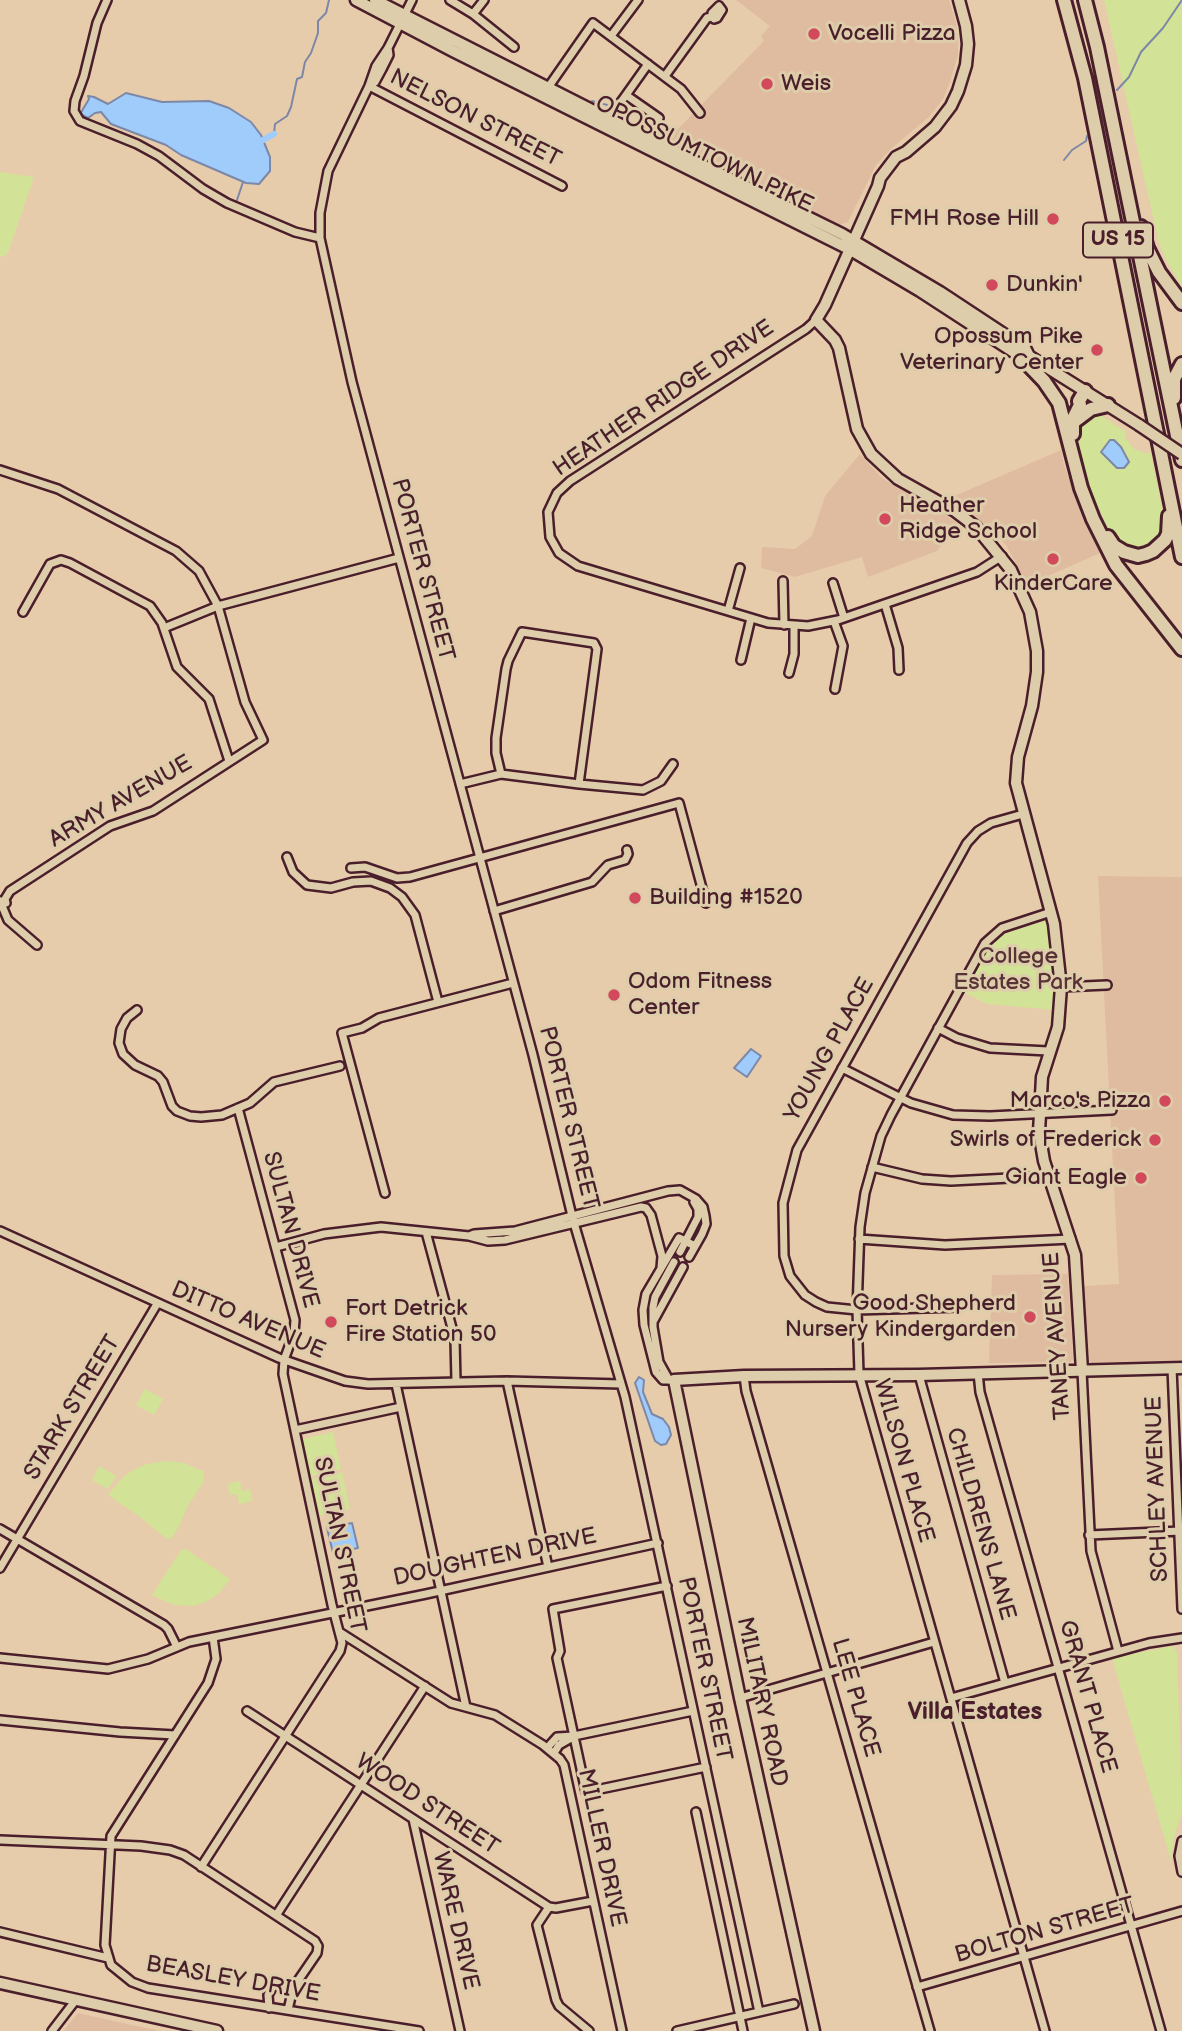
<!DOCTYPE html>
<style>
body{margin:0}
canvas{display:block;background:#e7ccab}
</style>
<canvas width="1182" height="2031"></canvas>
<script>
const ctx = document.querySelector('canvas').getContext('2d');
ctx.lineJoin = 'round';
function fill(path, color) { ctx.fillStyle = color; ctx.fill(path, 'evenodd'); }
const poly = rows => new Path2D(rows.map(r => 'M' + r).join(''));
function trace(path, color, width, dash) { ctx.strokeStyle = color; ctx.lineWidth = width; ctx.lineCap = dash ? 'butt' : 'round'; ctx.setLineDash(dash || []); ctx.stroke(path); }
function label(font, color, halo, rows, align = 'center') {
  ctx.font = font + ' "Balsamiq Sans",sans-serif'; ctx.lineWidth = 6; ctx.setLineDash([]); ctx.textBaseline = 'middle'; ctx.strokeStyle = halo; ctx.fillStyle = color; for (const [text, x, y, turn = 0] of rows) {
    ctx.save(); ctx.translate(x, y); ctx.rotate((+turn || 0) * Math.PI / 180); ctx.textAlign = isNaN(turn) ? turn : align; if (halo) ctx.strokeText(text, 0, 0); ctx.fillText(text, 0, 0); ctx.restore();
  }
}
const built = poly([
 [736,0,949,0,956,22,958,40,958,55,950,82,943,99,930,116,892,148,876,165,848,222,840,225,777,194,756,181,668,139,764,41,761,36,770,26],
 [1061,450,1064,465,1084,522,1100,553,1028,585,1006,545,972,513,950,498],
 [860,454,882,478,958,523,937,551,868,577,862,557,795,577,761,568,762,547,795,549,812,536,825,496],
 [1098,876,1182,877,1182,1360,1091,1363,1089,1361,1084,1286,1119,1284],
 [1068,1274,1073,1359,1071,1362,989,1363,992,1275],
 [78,2013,136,2026,162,2031,63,2031]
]);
const green = poly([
 [1104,0,1182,0,1182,287,1165,258,1158,239],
 [0,172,34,177,8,253,3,257,0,256],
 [1091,414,1100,415,1126,432,1125,437,1134,449,1147,454,1150,451,1166,525,1160,543,1133,553,1113,540,1087,482,1076,441,1076,427],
 [1110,440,1121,447,1129,462,1101,450],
 [1045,921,1049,927,1052,945,1055,1010,987,1004,964,992,986,953,999,938,1009,932],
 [145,1389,163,1399,154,1415,136,1405],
 [333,1432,341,1469,311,1476,303,1439],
 [165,1461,184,1463,205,1472,203,1475,204,1481,187,1507,179,1526,172,1538,167,1539,140,1517,108,1495,122,1478,133,1470,147,1464],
 [99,1466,116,1476,108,1489,92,1480],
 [342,1472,350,1509,320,1516,311,1479],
 [240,1481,242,1491,250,1489,252,1501,239,1504,237,1494,230,1495,228,1484],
 [186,1549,230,1579,219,1593,208,1601,194,1606,174,1605,152,1595,181,1550],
 [1172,1646,1177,1652,1182,1810,1174,1838,1171,1861,1112,1658]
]);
const water = poly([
 [126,93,162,102,209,101,229,108,251,122,261,135,270,157,270,171,259,184,246,183,181,155,166,145,111,124,101,112,95,113,88,118,80,114,89,99,88,96,94,97,108,104,126,93],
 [1110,440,1114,440,1121,447,1129,462,1124,468,1117,468,1101,452,1110,440],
 [751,1049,761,1056,747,1077,734,1068,751,1049],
 [639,1377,644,1380,643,1392,652,1414,663,1419,669,1427,671,1435,666,1444,661,1445,655,1441,635,1383,639,1377],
 [352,1523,358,1548,333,1553,327,1528,352,1523]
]);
const stream = poly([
 [1117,90,1129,77,1141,52,1163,28,1182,0],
 [592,101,615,107],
 [274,134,275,124,287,116,291,107,297,79,302,77,305,62,311,53,318,33,318,21,326,13,329,0],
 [1064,160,1072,150,1086,141,1087,136],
 [236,203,243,182]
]);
const canal = poly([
 [263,140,274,134]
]);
const street = poly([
 [107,0,97,23,84,76,75,101,74,111,80,121,137,144,159,156,203,189,227,203,295,232,320,238,320,213,328,171,369,86,376,66,388,48,412,0],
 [450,0,473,14,484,0],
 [719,6,722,10,717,18,714,19,712,13,719,6],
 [473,14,514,47],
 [611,36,638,0],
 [648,64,626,95,659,118],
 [665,76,707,18,711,17],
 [369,86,562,186],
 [369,86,375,82,382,69,389,55,388,48],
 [547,89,593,23,681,89,700,113],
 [618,106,626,95],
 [320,238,352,382,533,1055,572,1216,625,1397,759,2012],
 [816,320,806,329,570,481,557,493,548,512,550,537,559,553,578,566,768,623,808,626,838,620,977,572,1002,556],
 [0,470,58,489,176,551,199,571,218,606,399,558],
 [783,581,784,625],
 [833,583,844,618],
 [885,604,898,648,899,670],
 [728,611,740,568],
 [23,612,50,564,61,560,70,563,150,606,162,623,177,667,209,699,229,761],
 [834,621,843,646,835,689],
 [741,660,751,618],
 [789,673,794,654,794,626],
 [460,784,501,774,496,753,496,738,506,669,508,661,522,632,594,643,597,649,579,784,501,774],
 [579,784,643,790,661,781,673,764],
 [287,857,293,872,307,885,331,888,353,882,371,881,390,888,402,897,415,915,438,1002],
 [351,868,365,867,397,878,410,877,679,803,706,903],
 [0,901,8,920,37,945],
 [6,903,5,899,10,891,110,826,153,811,263,740,245,702,218,606,164,628],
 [494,911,592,882,608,865,625,860,628,854,627,850],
 [1061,987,1107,985],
 [137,1010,127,1018,121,1029,119,1043,123,1054,135,1065,158,1076,163,1082,172,1106,177,1111,190,1116,201,1117,222,1115,250,1103,274,1082,340,1066],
 [938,1028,957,1038,990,1048,1048,1051],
 [842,1068,911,1103,953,1115,990,1116,1112,1110],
 [872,1167,922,1179,951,1181,1049,1176],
 [385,1193,342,1033,362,1028,379,1018,513,983],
 [0,1231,279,1358,345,1381,368,1384,507,1381,621,1384],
 [426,1232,455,1339,456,1382],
 [469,1236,474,1234,515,1231,668,1191,680,1190,696,1199,703,1207,705,1216,706,1224,702,1234,689,1257],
 [859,1239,945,1245,1071,1239],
 [276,1247,324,1234,381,1227,469,1236,488,1241,505,1240,641,1207,646,1208,651,1215,662,1256,661,1268],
 [680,1252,698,1217,698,1209,694,1202],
 [960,1307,857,1310,827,1307,816,1302,805,1295,790,1276,784,1256,783,1203,797,1150,967,843,978,831,991,823,1023,814],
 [654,1320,683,1267],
 [1172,1368,1182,1609],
 [1082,1371,1091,1551,1118,1651],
 [978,1373,980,1392,1161,2031],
 [919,1375,1005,1683],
 [744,1376,746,1391,930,2031],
 [669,1380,659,1362,653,1327,653,1307,655,1297,674,1262],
 [674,1380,663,1380,656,1372,644,1325,643,1310,646,1294,679,1238,695,1246],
 [507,1381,548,1567],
 [396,1384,466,1707],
 [295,1430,401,1407],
 [0,1529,164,1625,168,1629,177,1647],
 [1089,1535,1181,1531],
 [0,1568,157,1304],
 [667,1586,553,1609,560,1651,557,1658,586,1792,706,1767],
 [341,1633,451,1703,495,1715,543,1745,560,1759,564,1765,622,2031],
 [213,1637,216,1659,208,1683,111,1836,105,1945,111,1965,132,1982,148,1988,419,2031],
 [0,1658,108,1669,148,1659,189,1642,426,1594,658,1543],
 [740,1698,934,1642],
 [951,1698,1149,1643,1182,1638],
 [247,1711,549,1907,556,1908,593,1901],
 [0,1720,120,1732,175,1735],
 [547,1748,557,1737,574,1736,693,1711],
 [554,1753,559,1745,573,1737],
 [696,1812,743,2031],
 [413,1819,460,2031],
 [0,1840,141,1846,170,1850,184,1855,315,1941,318,1946,317,1953,293,1988,288,2010],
 [1182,1841,1179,1856,1182,1872],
 [201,1867,340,1651,342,1643,332,1605,283,1374,284,1360,294,1333,295,1320,238,1108],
 [549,1907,537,1925,556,2000,559,2006,589,2031],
 [277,1914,425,1686],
 [0,1932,108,1958],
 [917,1987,1182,1911],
 [269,2008,268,1995,272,1988,279,1983,293,1988],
 [52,2031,75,2001],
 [677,2031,794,2004],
 [1045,2031,859,1374,857,1310,860,1227,865,1193,881,1136,891,1115,985,943,1002,928,1051,912]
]);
const secondary = poly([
 [356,0,453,51,849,249,920,291,1020,356,1025,356],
 [375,0,641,135,842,234,940,292,1025,348,1029,356,1139,425],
 [816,320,835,340,839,348,857,429,871,454,898,479,955,511,976,527,1011,570,1030,612,1037,651,1037,672,1032,706,1018,757,1016,783,1054,924,1061,987,1058,1027,1042,1077,1039,1132,1044,1161,1075,1255,1082,1371],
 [816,320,825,305,878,186,880,178,896,157,906,152,935,127,951,106,958,91,966,65,968,44,966,26,959,0],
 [0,1983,217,2031],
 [814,2031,740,1698,674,1380,744,1376,919,1375,1182,1368]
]);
const highway = poly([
 [1064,0,1085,78,1182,557],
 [1085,0,1097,47,1182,460],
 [1141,227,1147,248,1159,272,1182,303],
 [1020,356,1044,381,1059,403,1081,488,1093,519,1116,565,1182,649],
 [1174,398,1174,379,1182,364],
 [1075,421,1091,409,1108,405],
 [1073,434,1073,419,1080,405,1079,401,1085,391],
 [1108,537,1114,546,1124,552,1138,556,1146,554,1153,551,1165,540,1168,534,1169,516]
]);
const secondaryBridge = poly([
 [1139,425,1182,454]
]);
const markers = [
 [814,34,7,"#d1495b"],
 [767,84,7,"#d1495b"],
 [1053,219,7,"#d1495b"],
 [992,285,7,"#d1495b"],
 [1097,350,7,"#d1495b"],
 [885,519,7,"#d1495b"],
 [1053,559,7,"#d1495b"],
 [635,898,7,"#d1495b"],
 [614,995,7,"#d1495b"],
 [1165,1101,7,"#d1495b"],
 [1155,1140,7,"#d1495b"],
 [1141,1178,7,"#d1495b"],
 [1030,1317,7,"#d1495b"],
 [331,1322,7,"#d1495b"]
];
const shields = [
 [1118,240,70]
];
const shieldNames = [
 ["US 15",1118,240]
];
const poiNames = [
 ["Vocelli Pizza",828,34],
 ["Weis",781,84],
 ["FMH Rose Hill",1039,219,"right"],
 ["Dunkin'",1006,285],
 ["Opossum Pike",1083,337,"right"],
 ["Veterinary Center",1083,363,"right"],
 ["Heather",899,506],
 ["Ridge School",899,532],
 ["KinderCare",1053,584,"center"],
 ["Building #1520",649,898],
 ["Odom Fitness",628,982],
 ["Center",628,1008],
 ["Marco's Pizza",1151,1101,"right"],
 ["Swirls of Frederick",1141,1140,"right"],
 ["Giant Eagle",1127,1178,"right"],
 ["Good Shepherd",1016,1304,"right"],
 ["Nursery Kindergarden",1016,1330,"right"],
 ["Fort Detrick",345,1309],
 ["Fire Station 50",345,1335]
];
const streetNames = [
 ["NELSON STREET",475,119,27],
 ["OPOSSUMTOWN PIKE",704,155,26],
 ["HEATHER RIDGE DRIVE",664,399,-34],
 ["PORTER STREET",422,570,75],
 ["ARMY AVENUE",121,802,-30],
 ["YOUNG PLACE",830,1050,-61],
 ["PORTER STREET",568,1118,76],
 ["SULTAN DRIVE",290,1230,75],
 ["DITTO AVENUE",248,1321,23],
 ["TANEY AVENUE",1058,1336,-94],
 ["STARK STREET",73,1408,-59],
 ["WILSON PLACE",903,1461,74],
 ["SCHLEY AVENUE",1158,1489,-92],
 ["CHILDRENS LANE",980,1524,74],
 ["SULTAN STREET",339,1545,78],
 ["DOUGHTEN DRIVE",495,1558,-12],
 ["PORTER STREET",704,1669,78],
 ["GRANT PLACE",1087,1697,74],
 ["LEE PLACE",855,1698,74],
 ["MILITARY ROAD",761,1702,78],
 ["WOOD STREET",427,1805,33],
 ["MILLER DRIVE",601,1848,78],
 ["WARE DRIVE",455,1921,77],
 ["BOLTON STREET",1045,1931,-16],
 ["BEASLEY DRIVE",233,1980,10]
];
const parkNames = [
 ["College",1018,957],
 ["Estates Park",1018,983]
];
const neighbourhoodNames = [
 ["Villa Estates",975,1713]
];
fill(built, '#dfbca0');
fill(green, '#d2e296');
fill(water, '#9fccfa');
trace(water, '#7d87a7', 2);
trace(stream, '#7d87a7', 2);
trace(canal, '#9fccfa', 6);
trace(street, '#4a1f2b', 12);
trace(secondary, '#4a1f2b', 15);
trace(highway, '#4a1f2b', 18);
trace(street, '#decdaa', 7);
trace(secondary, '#decdaa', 10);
trace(highway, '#decdaa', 12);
trace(secondaryBridge, '#4a1f2b', 15, []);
trace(secondaryBridge, '#decdaa', 10);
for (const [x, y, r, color] of markers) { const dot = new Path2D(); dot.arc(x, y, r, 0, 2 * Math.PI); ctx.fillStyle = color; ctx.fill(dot); trace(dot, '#decdaa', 2.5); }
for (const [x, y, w] of shields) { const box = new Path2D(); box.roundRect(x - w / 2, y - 17.5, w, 35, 5); ctx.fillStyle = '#decdaa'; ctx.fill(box); trace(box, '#4a1f2b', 2); }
label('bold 21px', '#4a1f2b', null, shieldNames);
label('23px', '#4a1f2b', '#decdaa', poiNames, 'left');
label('23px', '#4a1f2b', '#decdaa', streetNames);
label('23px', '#583236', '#decdaa', parkNames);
label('bold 24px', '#4a1f2b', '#decdaa', neighbourhoodNames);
</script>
